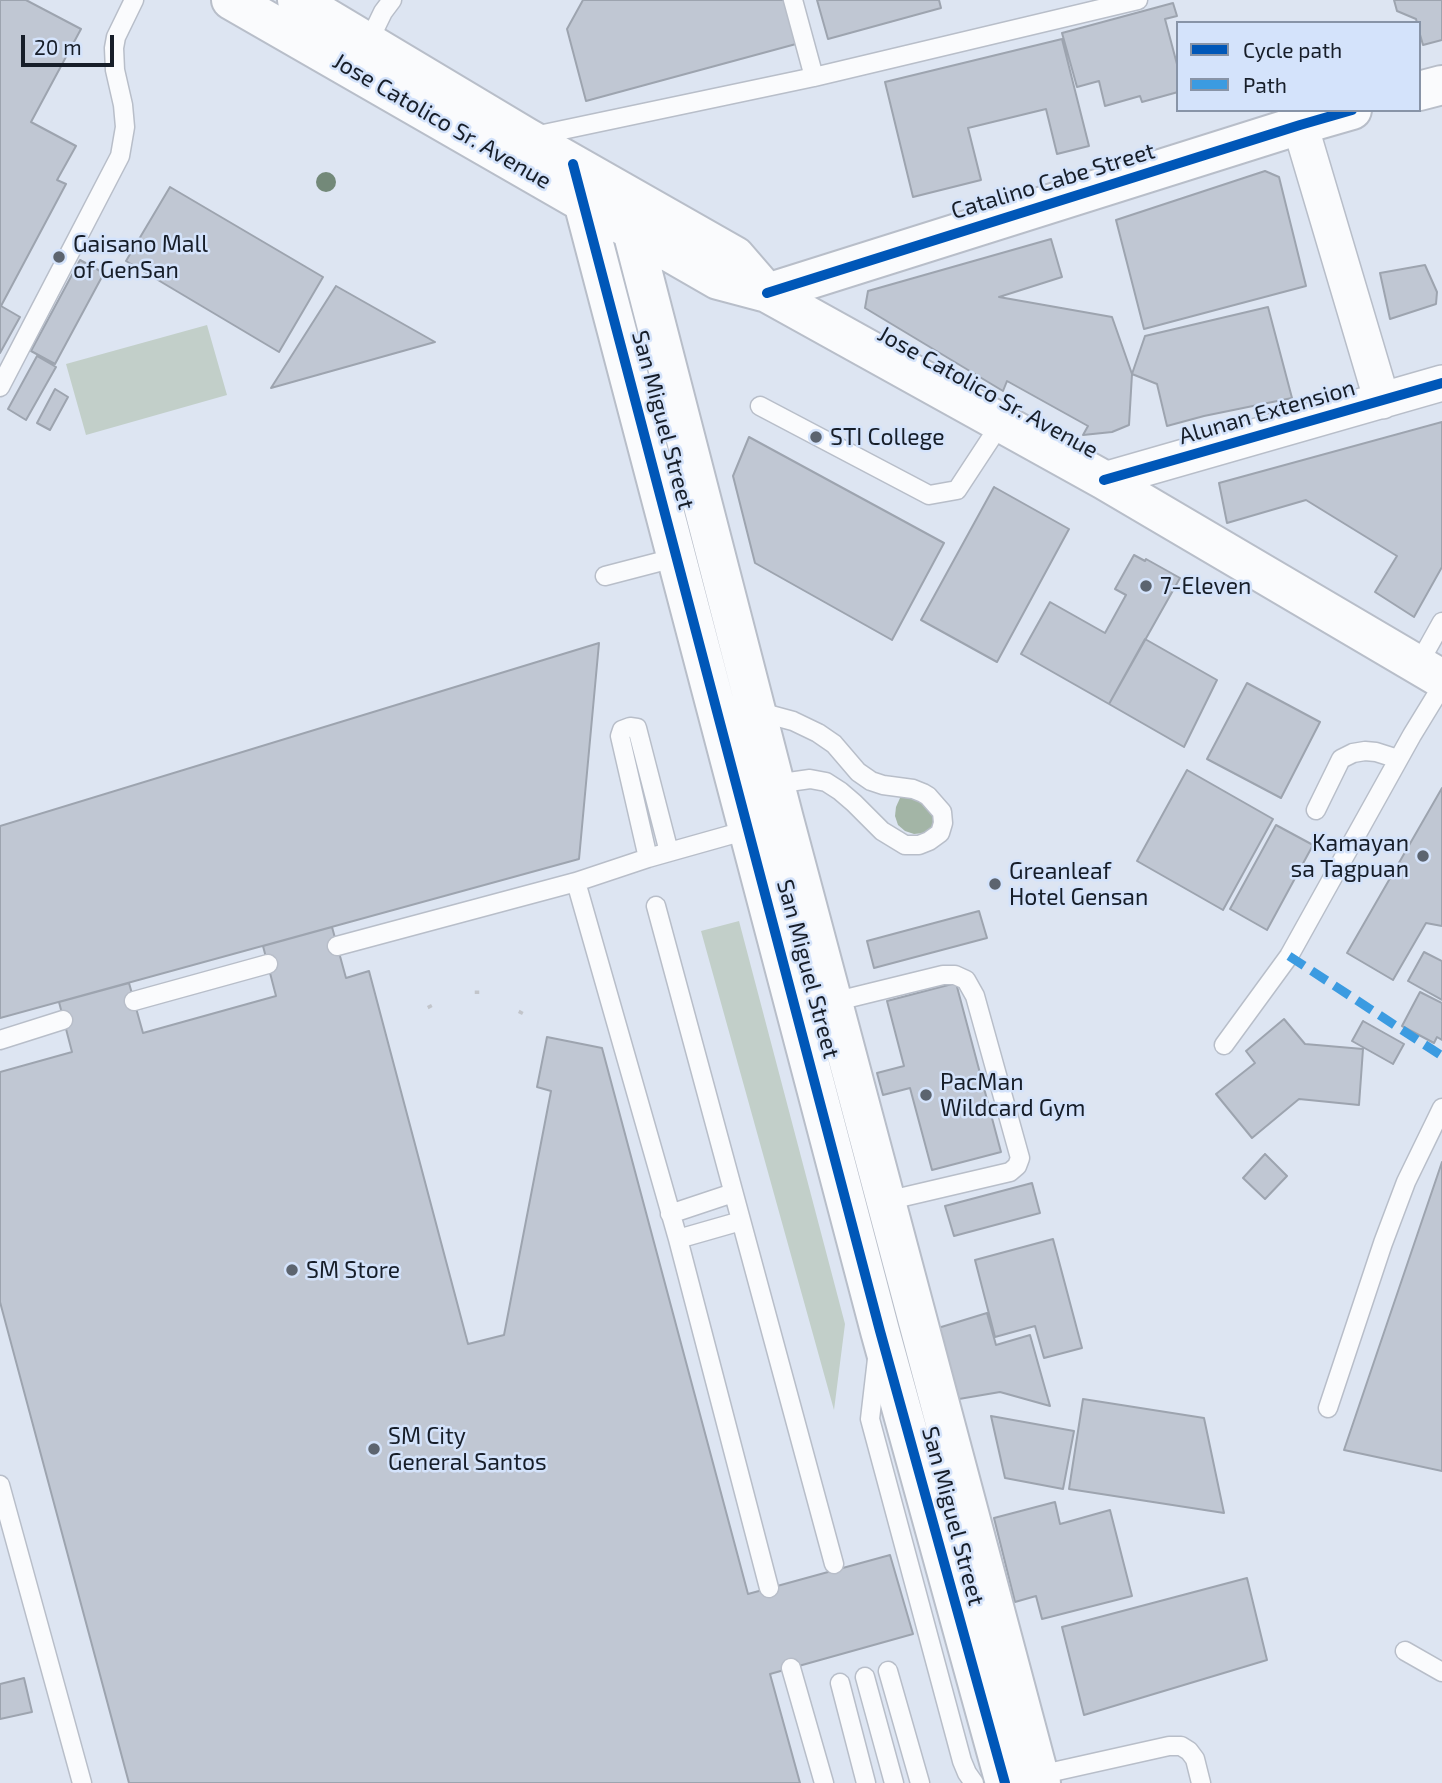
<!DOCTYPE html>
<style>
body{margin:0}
#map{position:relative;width:1442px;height:1783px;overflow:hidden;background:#dde5f2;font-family:"Exo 2",sans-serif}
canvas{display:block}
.legend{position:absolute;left:1176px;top:21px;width:245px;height:91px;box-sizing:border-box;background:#d4e3fb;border:2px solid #8894a7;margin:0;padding:9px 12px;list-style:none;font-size:21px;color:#171e29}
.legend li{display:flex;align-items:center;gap:14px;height:35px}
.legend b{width:35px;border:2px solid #8894a7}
.scale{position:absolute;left:21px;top:35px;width:93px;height:32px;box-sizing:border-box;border:4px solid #171e29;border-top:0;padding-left:9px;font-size:21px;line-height:24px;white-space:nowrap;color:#171e29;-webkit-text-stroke:5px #d4e3fb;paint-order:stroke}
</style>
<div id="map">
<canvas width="1442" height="1783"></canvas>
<ul class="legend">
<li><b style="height:9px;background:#0057b8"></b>Cycle path</li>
<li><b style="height:9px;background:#3b9be1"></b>Path</li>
</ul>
<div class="scale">20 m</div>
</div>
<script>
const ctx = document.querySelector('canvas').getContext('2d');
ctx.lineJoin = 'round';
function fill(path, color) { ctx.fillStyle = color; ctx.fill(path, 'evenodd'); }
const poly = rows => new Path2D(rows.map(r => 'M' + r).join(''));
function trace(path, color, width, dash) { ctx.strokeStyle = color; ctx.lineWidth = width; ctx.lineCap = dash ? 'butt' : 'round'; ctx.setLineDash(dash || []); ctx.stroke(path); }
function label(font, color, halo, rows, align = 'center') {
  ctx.font = font + ' "Exo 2",sans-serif'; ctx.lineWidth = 5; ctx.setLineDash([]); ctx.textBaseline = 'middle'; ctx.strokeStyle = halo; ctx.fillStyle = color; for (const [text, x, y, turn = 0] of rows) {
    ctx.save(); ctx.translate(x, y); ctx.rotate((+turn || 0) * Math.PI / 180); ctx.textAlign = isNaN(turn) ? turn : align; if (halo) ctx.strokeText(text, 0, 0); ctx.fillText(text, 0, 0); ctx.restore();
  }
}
const green = poly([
 [207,325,227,395,86,435,66,364],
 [739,921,845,1324,834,1410,701,931]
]);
const water = poly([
 [909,793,927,795,936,820,932,827,924,833,914,834,905,831,898,825,895,816,896,807,900,798]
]);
const building = poly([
 [0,0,26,0,81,29,31,122,76,146,57,180,66,184,1,306,20,317,0,353,0,0],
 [583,0,784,0,796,44,586,101,567,29,583,0],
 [817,0,939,0,941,8,828,39,817,0],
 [1394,0,1442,0,1442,40,1423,45,1419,31,1419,23,1417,23,1416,19,1397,11,1394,0],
 [1173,3,1177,16,1165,19,1178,68,1178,92,1142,102,1140,96,1105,106,1099,81,1077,87,1062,33,1173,3],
 [1062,39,1089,146,1057,154,1046,109,968,128,981,180,913,197,885,82,1062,39],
 [1265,171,1279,177,1306,286,1144,329,1116,220,1265,171],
 [170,187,323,277,279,352,126,261,170,187],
 [1051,239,1062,277,999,297,1112,317,1132,374,1129,425,1112,432,1083,435,1088,426,1007,381,1003,391,865,308,868,291,1051,239],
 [80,260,104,273,55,364,31,351,80,260],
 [1425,265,1437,292,1436,304,1390,319,1380,273,1425,265],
 [336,286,435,342,271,388,336,286],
 [1268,307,1292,398,1204,416,1167,426,1157,384,1132,374,1145,336,1268,307],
 [37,356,56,367,26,420,8,409,37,356],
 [55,389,68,397,50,430,37,423,55,389],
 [1442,422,1442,567,1414,617,1375,592,1397,556,1306,500,1227,523,1219,483,1442,422],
 [749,437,944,543,892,640,755,563,733,476,749,437],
 [994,487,1069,529,997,662,921,620,994,487],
 [1134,555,1145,561,1146,559,1180,578,1109,704,1021,654,1050,602,1105,633,1126,595,1115,589,1134,555],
 [1145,639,1217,680,1184,747,1109,704,1145,639],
 [599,643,579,859,0,1018,0,826,599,643],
 [1247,683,1320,722,1281,798,1207,759,1247,683],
 [1187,770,1273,819,1223,910,1137,861,1187,770],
 [1442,788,1442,926,1426,923,1393,980,1347,953,1442,788],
 [1276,825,1313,845,1267,930,1230,909,1276,825],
 [979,911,987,938,874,968,867,941,979,911],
 [332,927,346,978,369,971,468,1344,504,1335,551,1091,537,1087,547,1037,602,1048,748,1594,890,1555,913,1634,770,1674,800,1783,129,1783,0,1302,0,1072,72,1052,59,1002,129,983,143,1033,276,996,263,946,332,927],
 [1424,952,1442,961,1442,1000,1408,981,1424,952],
 [956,983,1001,1152,932,1170,910,1088,883,1095,877,1073,904,1066,887,1001,956,983],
 [1420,992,1442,1003,1442,1040,1437,1037,1434,1043,1402,1026,1420,992],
 [1284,1019,1305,1044,1363,1049,1359,1105,1299,1099,1252,1138,1216,1094,1255,1063,1246,1051,1284,1019],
 [1363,1021,1404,1044,1393,1064,1352,1041,1363,1021],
 [1265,1154,1287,1176,1265,1199,1243,1178,1265,1154],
 [1442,1162,1442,1471,1344,1450,1442,1162],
 [1032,1183,1040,1213,954,1236,945,1206,1032,1183],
 [1053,1239,1082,1348,1044,1358,1035,1326,995,1337,975,1260,1053,1239],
 [987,1313,996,1345,1030,1335,1050,1406,1000,1392,959,1399,938,1328,987,1313],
 [1083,1399,1204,1418,1224,1513,1069,1489,1083,1399],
 [991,1416,1074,1431,1063,1489,1005,1478,991,1416],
 [1055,1502,1060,1524,1110,1510,1132,1596,1042,1619,1036,1596,1015,1602,994,1518,1055,1502],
 [1247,1578,1267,1660,1084,1715,1062,1627,1247,1578],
 [24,1678,32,1712,0,1719,0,1684,24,1678]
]);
const path = poly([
 [477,994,477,987],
 [429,1005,432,1011],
 [520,1014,523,1008]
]);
const lane = poly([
 [793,0,814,77],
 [368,43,383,12,392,0],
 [534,136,814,77,1138,0],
 [0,387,120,156,125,127,123,105,115,70,114,48,116,37,134,0],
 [760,406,929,495,957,490,1001,423],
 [605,576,678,557],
 [1418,665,1442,622],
 [756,711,793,721,818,733,834,744,858,772,871,781,883,785,913,789,923,793,928,796,942,812,943,823,940,833,929,841,919,845,905,845,882,831,854,803,840,791,826,782,810,779,775,784],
 [1316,810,1341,759,1353,753,1365,751,1376,752,1398,759],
 [648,858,620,736,622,730,630,727,637,728,669,852],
 [576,882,678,1239,769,1588],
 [656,906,834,1564],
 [337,946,576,882,648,858,751,829],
 [134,1001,268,964],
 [833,1002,943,975,955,975,966,980,975,996,1020,1158,1017,1166,1010,1172,886,1201],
 [0,1040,63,1020],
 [1224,1045,1289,956,1412,735,1442,686],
 [670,1214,733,1193],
 [678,1239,741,1221],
 [877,1359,870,1419,962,1761,967,1773,974,1783],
 [1328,1408,1383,1243,1406,1182,1442,1108],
 [0,1485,82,1783],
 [1405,1651,1442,1672],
 [791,1668,824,1783],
 [888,1671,920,1783],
 [865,1677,894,1783],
 [840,1683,866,1783],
 [1039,1775,1169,1746,1181,1746,1189,1751,1195,1759,1201,1783]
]);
const street = poly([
 [1300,125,1382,401],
 [1104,480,1442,383]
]);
const secondary = poly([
 [231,0,718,280,767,293,1104,480,1442,679],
 [297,0,526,137,735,256,767,293],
 [1419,91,1442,85],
 [573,164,880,1331,1005,1783],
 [622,192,784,819,1041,1783],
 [767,293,1300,125,1352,110]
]);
const quiet = poly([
 [1289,956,1442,1056]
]);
const cycleway = poly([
 [573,164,880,1331,1005,1783],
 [767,293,1300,125,1352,110],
 [1104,480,1442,383]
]);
const trees = [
 [326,182]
];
const markers = [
 [59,257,7,"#5c646f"],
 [816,437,7,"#5c646f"],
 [1146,586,7,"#5c646f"],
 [1423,856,7,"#5c646f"],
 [995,884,7,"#5c646f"],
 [926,1095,7,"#5c646f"],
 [292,1270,7,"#5c646f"],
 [374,1449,7,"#5c646f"]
];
const streetNames = [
 ["Jose Catolico Sr. Avenue",442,121,30],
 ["Catalino Cabe Street",1053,181,-17],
 ["Jose Catolico Sr. Avenue",988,392,29],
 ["Alunan Extension",1267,412,-16],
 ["San Miguel Street",663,420,75],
 ["San Miguel Street",808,969,75],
 ["San Miguel Street",953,1516,75]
];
const poiNames = [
 ["Gaisano Mall",73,244],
 ["of GenSan",73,270],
 ["STI College",830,437],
 ["7-Eleven",1160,586],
 ["Kamayan",1409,843,"right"],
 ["sa Tagpuan",1409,869,"right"],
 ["Greanleaf",1009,871],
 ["Hotel Gensan",1009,897],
 ["PacMan",940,1082],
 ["Wildcard Gym",940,1108],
 ["SM Store",306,1270],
 ["SM City",388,1436],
 ["General Santos",388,1462]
];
fill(green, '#c2cfc9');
fill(water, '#a3b5a6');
fill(building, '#c0c7d3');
trace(building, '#9da4af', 2);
trace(lane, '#b8bec9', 21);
trace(street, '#b8bec9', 38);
trace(secondary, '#b8bec9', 42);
trace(path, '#c2c5cb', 4.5, [3.5, 5]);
trace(lane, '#fafbfd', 18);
trace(street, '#fafbfd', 35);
trace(secondary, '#fafbfd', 38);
trace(quiet, '#3b9be1', 9, [18, 9]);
trace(cycleway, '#0057b8', 10);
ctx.fillStyle = '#738979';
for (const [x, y] of trees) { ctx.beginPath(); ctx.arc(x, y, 10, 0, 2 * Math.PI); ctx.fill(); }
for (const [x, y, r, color] of markers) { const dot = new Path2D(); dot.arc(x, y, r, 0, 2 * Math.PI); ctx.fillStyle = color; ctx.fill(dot); trace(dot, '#d4e3fb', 2.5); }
label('23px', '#171e29', '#d4e3fb', streetNames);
label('23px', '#171e29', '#d4e3fb', poiNames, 'left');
</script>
